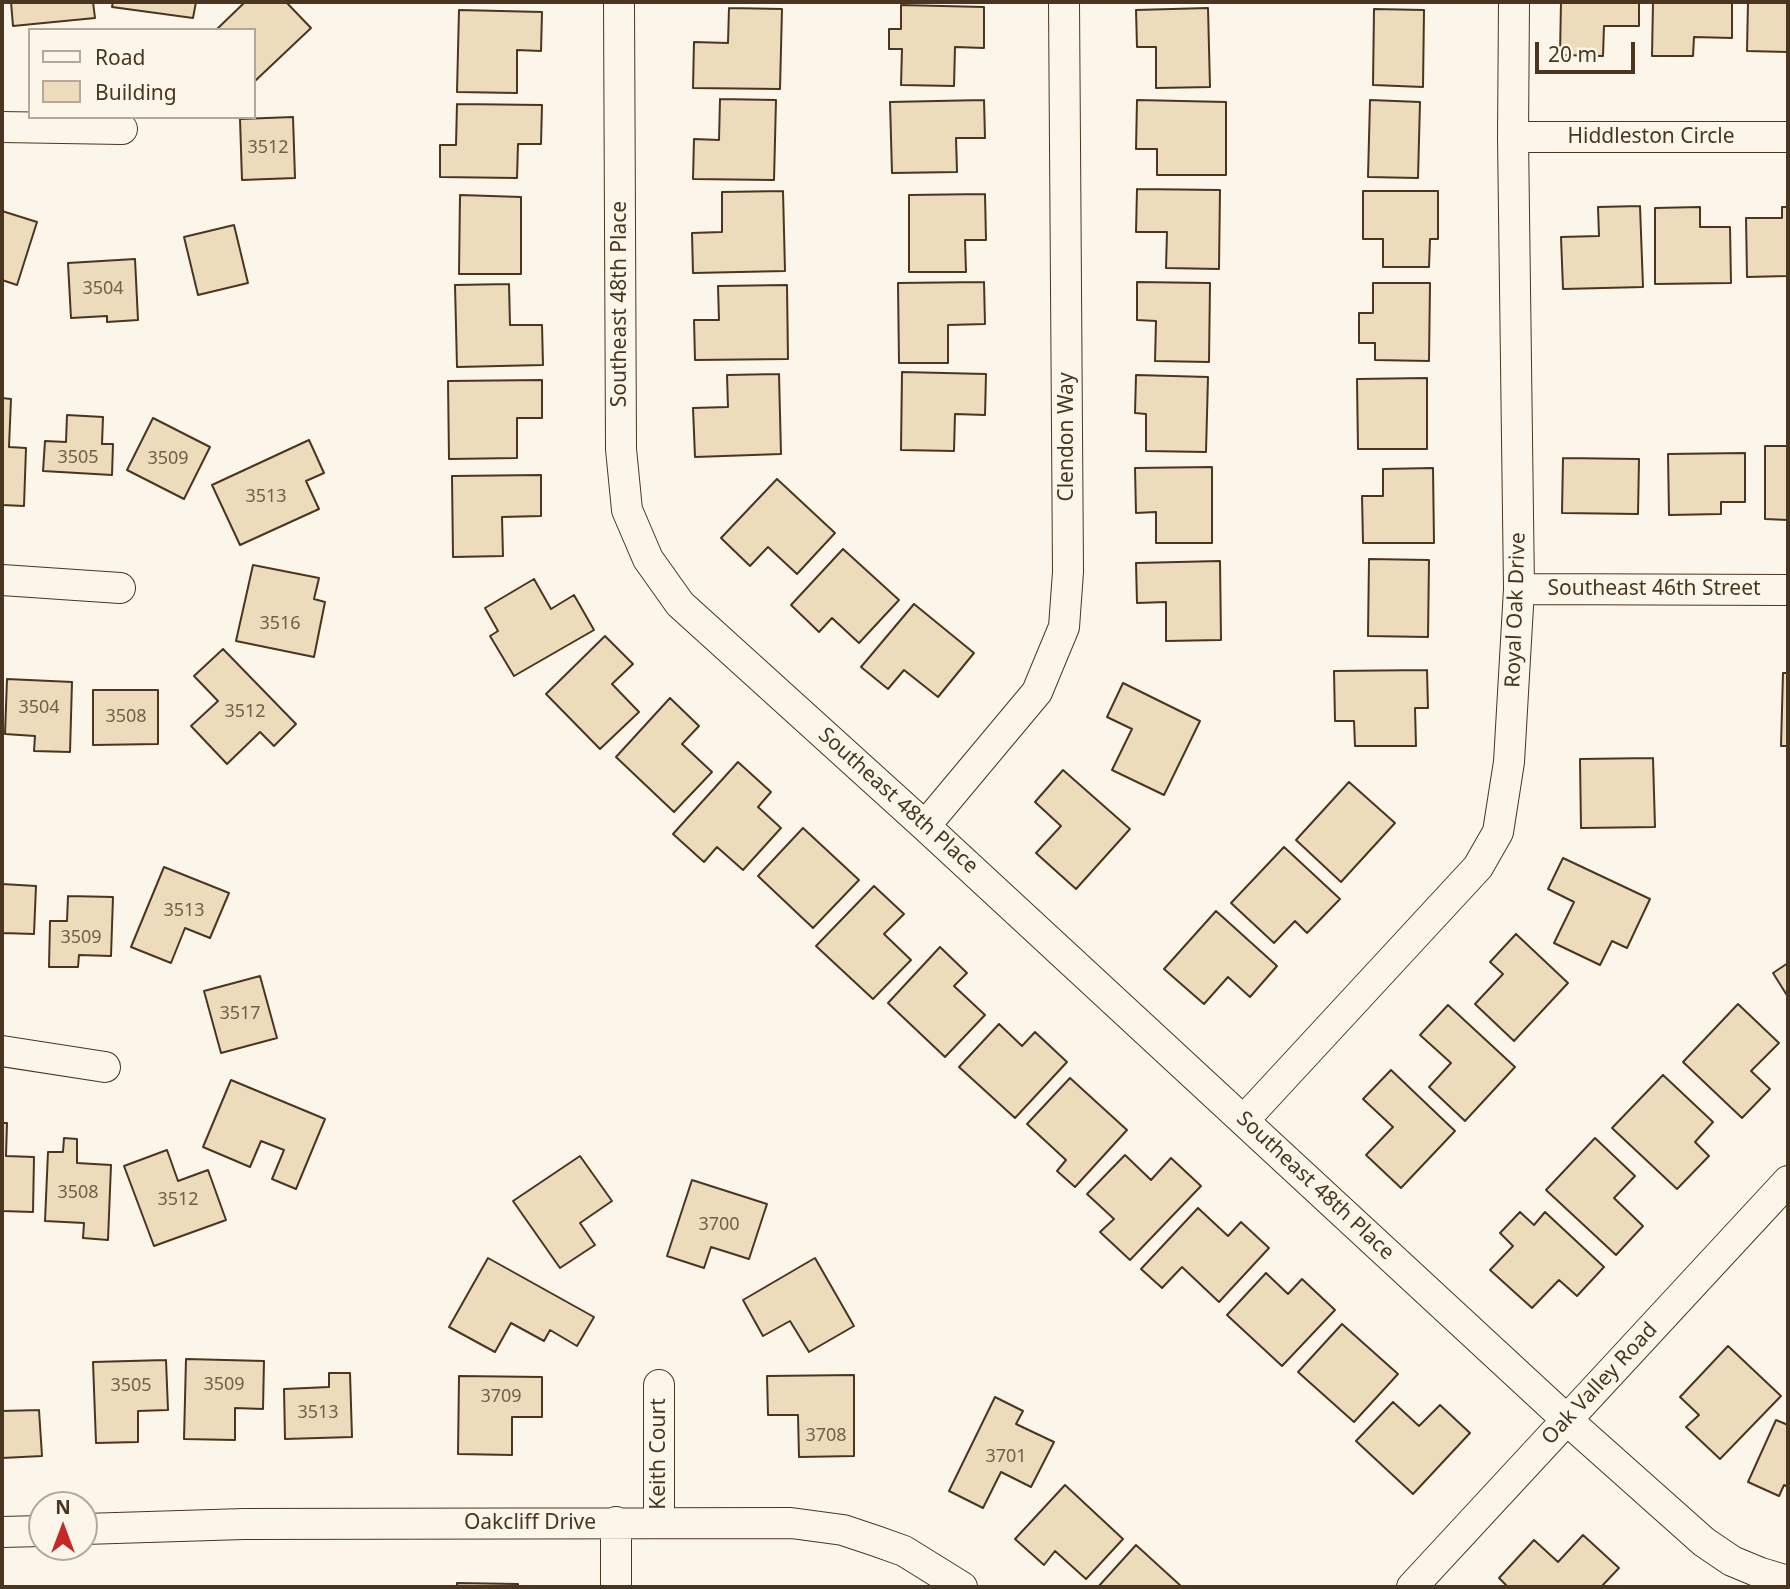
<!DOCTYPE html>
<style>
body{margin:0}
#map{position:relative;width:1790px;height:1589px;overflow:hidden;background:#fbf6e9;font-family:"Noto Sans",sans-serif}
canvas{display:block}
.frame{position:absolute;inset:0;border:4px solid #4a3520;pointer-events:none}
.legend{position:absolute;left:28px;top:28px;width:228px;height:91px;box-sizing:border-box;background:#fbf6e9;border:2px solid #b4a999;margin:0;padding:9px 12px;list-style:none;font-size:21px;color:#4a3520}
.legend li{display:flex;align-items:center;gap:14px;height:35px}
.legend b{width:35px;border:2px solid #b4a999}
.north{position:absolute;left:28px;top:1491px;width:70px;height:70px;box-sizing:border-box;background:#fbf6e9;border:2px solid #b4a999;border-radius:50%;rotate:0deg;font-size:19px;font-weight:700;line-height:28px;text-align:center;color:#4a3520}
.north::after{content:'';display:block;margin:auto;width:24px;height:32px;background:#c62828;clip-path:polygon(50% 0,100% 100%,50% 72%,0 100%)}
.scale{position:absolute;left:1535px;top:42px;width:100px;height:32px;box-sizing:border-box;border:4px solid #4a3520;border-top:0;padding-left:9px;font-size:21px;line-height:24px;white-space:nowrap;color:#4a3520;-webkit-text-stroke:5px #fbf6e9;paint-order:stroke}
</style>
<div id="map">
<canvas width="1790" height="1589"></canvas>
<div class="frame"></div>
<ul class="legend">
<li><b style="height:9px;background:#fbf6e9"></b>Road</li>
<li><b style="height:19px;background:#ecdcbc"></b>Building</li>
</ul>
<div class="north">N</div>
<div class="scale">20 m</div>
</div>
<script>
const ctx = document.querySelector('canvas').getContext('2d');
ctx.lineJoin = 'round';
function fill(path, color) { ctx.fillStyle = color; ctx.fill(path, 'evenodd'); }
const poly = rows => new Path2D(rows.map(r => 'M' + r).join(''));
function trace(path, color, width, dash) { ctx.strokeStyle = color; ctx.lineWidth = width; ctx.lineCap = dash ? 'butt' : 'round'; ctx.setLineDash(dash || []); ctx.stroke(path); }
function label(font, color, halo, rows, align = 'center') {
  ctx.font = font + ' "Noto Sans",sans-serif'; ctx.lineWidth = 5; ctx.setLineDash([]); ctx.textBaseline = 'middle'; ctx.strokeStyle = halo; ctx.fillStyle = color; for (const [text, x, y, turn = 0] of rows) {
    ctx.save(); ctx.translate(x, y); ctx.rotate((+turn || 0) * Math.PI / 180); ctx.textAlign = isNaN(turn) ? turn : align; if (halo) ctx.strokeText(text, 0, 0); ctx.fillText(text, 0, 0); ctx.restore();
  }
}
const building = poly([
 [11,2,93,2,95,18,13,26,11,2],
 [113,2,196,2,193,18,112,7,113,2],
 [245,2,286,2,311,28,255,81,254,80,254,30,216,30,245,2],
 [1561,2,1639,2,1639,26,1604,26,1603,56,1560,55,1561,2],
 [1653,2,1732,2,1732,38,1694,37,1693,56,1652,56,1653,2],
 [1748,2,1788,2,1788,52,1747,51,1748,2],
 [901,5,984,7,984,48,955,47,954,86,901,85,902,49,889,49,889,29,901,29,901,5],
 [729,8,782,9,780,89,693,88,694,42,728,43,729,8],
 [1208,8,1210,87,1156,88,1156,47,1137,47,1136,10,1208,8],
 [1374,9,1424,10,1423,87,1373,85,1374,9],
 [459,10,542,12,541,51,517,50,517,93,457,92,459,10],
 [720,99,776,100,774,180,693,179,694,139,719,140,720,99],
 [984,100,985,138,956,138,957,172,892,173,890,102,984,100],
 [1137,100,1226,102,1226,175,1157,175,1157,149,1136,149,1137,100],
 [1370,100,1420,102,1418,178,1368,177,1370,100],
 [457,104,542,105,541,144,518,144,517,178,440,177,440,145,456,145,457,104],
 [293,117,295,178,242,180,240,119,293,117],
 [1137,189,1220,190,1219,269,1166,268,1167,232,1136,232,1137,189],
 [783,191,785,271,693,273,692,233,722,232,722,192,783,191],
 [1363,191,1438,191,1438,239,1430,239,1429,267,1383,267,1383,239,1363,239,1363,191],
 [985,194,986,240,965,240,966,272,909,272,909,195,985,194],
 [460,195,521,197,521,274,459,274,460,195],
 [1640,206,1643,287,1563,289,1561,237,1599,236,1598,207,1640,206],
 [1700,207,1700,227,1730,227,1731,283,1655,284,1655,208,1700,207],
 [1782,207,1788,207,1788,276,1747,277,1746,218,1782,218,1782,207],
 [2,211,37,222,17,285,2,280,2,211],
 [234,225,248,283,198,295,184,237,234,225],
 [135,259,138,320,107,322,107,316,71,318,68,263,135,259],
 [984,282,985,324,948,325,948,363,899,363,898,283,984,282],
 [1137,282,1210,283,1209,362,1155,361,1156,321,1137,320,1137,282],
 [1373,283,1430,283,1429,361,1375,360,1375,343,1359,343,1359,313,1373,313,1373,283],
 [509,284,510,325,542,325,543,365,457,367,455,285,509,284],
 [787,285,788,359,695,360,694,320,719,320,718,286,787,285],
 [902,372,986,374,985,415,955,414,954,451,901,450,902,372],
 [779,374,781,454,695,457,693,408,728,407,727,375,779,374],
 [1136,375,1208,377,1206,452,1146,451,1146,414,1135,413,1136,375],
 [1427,378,1427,449,1358,449,1357,379,1427,378],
 [542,380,542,418,517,418,517,458,449,459,448,381,542,380],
 [2,398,11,399,9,447,26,448,24,506,2,505,2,398],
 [67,415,103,417,102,444,113,444,112,475,43,471,45,441,66,442,67,415],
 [153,418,210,447,184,499,127,470,153,418],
 [309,440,324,473,306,481,319,509,240,545,212,485,309,440],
 [1765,446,1788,446,1788,520,1765,519,1765,446],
 [1745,453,1745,502,1721,502,1721,514,1669,515,1668,454,1745,453],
 [1563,458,1639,459,1638,514,1562,513,1563,458],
 [1212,467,1212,543,1156,543,1156,512,1136,513,1135,468,1212,467],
 [1433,468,1434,543,1363,543,1362,496,1383,496,1383,469,1433,468],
 [541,475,541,516,502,517,503,556,453,557,452,476,541,475],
 [777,479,835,533,797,574,768,547,750,566,721,538,777,479],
 [843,549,899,600,859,643,832,618,819,632,791,605,843,549],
 [1369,559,1429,560,1428,637,1368,636,1369,559],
 [1220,561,1221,640,1166,641,1166,602,1137,603,1136,563,1220,561],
 [253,565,319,578,314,599,325,602,314,657,236,641,253,565],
 [534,579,551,609,574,595,594,630,514,676,490,636,498,631,485,608,534,579],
 [914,604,974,653,938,697,904,670,888,689,861,667,914,604],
 [605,636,633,664,612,684,639,712,600,749,546,694,605,636],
 [223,649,296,724,274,746,260,732,227,764,191,726,218,701,194,676,223,649],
 [1427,670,1428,708,1415,708,1416,746,1355,746,1354,721,1335,721,1334,671,1427,670],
 [1783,673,1788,673,1788,746,1781,746,1783,673],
 [7,679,72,682,70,752,34,751,35,736,5,734,7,679],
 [1123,683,1200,721,1164,795,1112,770,1132,729,1107,717,1123,683],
 [93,690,158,690,158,744,93,745,93,690],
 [670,698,699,726,682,744,712,772,674,812,616,757,670,698],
 [1653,758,1655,827,1581,828,1580,759,1653,758],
 [738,762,771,792,758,807,781,828,743,870,717,847,704,862,673,834,738,762],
 [1063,770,1130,829,1076,889,1036,853,1061,826,1035,802,1063,770],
 [1349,782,1395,823,1341,882,1296,840,1349,782],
 [803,828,859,880,813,928,758,876,803,828],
 [1284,847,1340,899,1307,933,1295,921,1274,943,1231,903,1284,847],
 [1563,858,1650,899,1627,948,1612,941,1600,965,1554,943,1574,902,1548,889,1563,858],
 [164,867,229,893,210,938,185,928,171,963,131,947,164,867],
 [2,884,36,886,34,934,2,933,2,948,2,884],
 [874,886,904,914,884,934,911,960,873,999,816,946,874,886],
 [68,896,113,897,111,956,79,955,78,967,49,967,50,921,67,921,68,896],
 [1216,911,1277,966,1250,997,1228,977,1204,1004,1164,969,1216,911],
 [1516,934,1568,983,1514,1041,1475,1004,1503,974,1490,962,1516,934],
 [940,947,967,973,954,986,985,1015,945,1057,888,1003,940,947],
 [1788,963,1788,997,1773,973,1788,963],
 [260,976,277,1038,221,1053,204,991,260,976],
 [1738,1004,1779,1043,1751,1071,1770,1089,1742,1118,1683,1062,1738,1004],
 [1448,1005,1515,1067,1465,1121,1429,1087,1451,1063,1420,1035,1448,1005],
 [999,1024,1022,1046,1035,1032,1067,1062,1015,1118,959,1067,999,1024],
 [1391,1070,1455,1131,1401,1188,1366,1155,1393,1127,1363,1099,1391,1070],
 [1663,1075,1713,1122,1695,1142,1709,1156,1677,1189,1612,1128,1663,1075],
 [1070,1078,1127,1130,1075,1187,1057,1171,1066,1160,1027,1124,1070,1078],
 [231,1080,325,1119,296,1189,272,1179,284,1150,261,1141,250,1167,203,1147,231,1080],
 [2,1123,7,1123,6,1156,34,1157,33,1212,2,1211,2,1123],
 [64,1138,77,1139,77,1163,111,1165,108,1240,83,1238,84,1223,45,1221,48,1152,63,1152,64,1138],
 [1595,1138,1635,1176,1614,1198,1643,1226,1616,1255,1546,1190,1595,1138],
 [167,1150,178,1181,208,1170,226,1220,154,1246,124,1166,167,1150],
 [1125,1155,1151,1180,1171,1158,1201,1186,1130,1260,1100,1232,1114,1219,1087,1194,1125,1155],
 [580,1156,612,1201,580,1223,595,1245,560,1268,513,1201,580,1156],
 [692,1180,767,1204,749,1259,711,1247,704,1268,667,1256,692,1180],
 [1198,1208,1228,1236,1241,1222,1269,1248,1219,1302,1182,1267,1162,1288,1141,1269,1198,1208],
 [1520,1212,1534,1225,1545,1212,1604,1267,1577,1296,1559,1280,1532,1308,1490,1270,1513,1246,1500,1233,1520,1212],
 [488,1258,594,1317,577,1346,550,1330,544,1341,511,1323,495,1352,449,1327,488,1258],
 [815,1258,854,1326,809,1352,790,1321,763,1336,743,1300,815,1258],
 [1266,1273,1288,1294,1302,1279,1335,1310,1282,1366,1227,1315,1266,1273],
 [1342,1324,1398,1374,1354,1422,1298,1372,1342,1324],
 [1728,1346,1781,1396,1720,1459,1686,1427,1699,1415,1680,1397,1728,1346],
 [186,1359,264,1361,263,1409,235,1408,235,1440,184,1439,186,1359],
 [166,1360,168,1410,138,1411,138,1442,96,1443,93,1362,166,1360],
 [329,1373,350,1373,352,1437,285,1439,284,1389,329,1387,329,1373],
 [854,1375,854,1456,799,1457,798,1415,768,1415,767,1376,854,1375],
 [459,1376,542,1377,542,1417,512,1417,512,1455,458,1454,459,1376],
 [995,1397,1023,1411,1016,1424,1054,1442,1031,1487,1001,1472,983,1508,949,1491,995,1397],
 [1393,1402,1419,1426,1440,1405,1470,1433,1413,1494,1356,1441,1393,1402],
 [39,1410,42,1456,2,1458,2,1411,39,1410],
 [1776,1420,1788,1425,1788,1487,1784,1485,1779,1496,1748,1482,1776,1420],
 [1065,1485,1123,1539,1086,1579,1055,1551,1044,1565,1015,1539,1065,1485],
 [1583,1535,1619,1568,1601,1587,1508,1587,1499,1578,1534,1540,1558,1562,1583,1535],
 [1136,1545,1182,1587,1098,1587,1136,1545],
 [457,1583,518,1584,518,1587,457,1587,457,1583]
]);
const minor = poly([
 [619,2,621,449,627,510,648,559,680,604,925,826,1567,1420,1704,1542,1732,1561,1761,1573,1788,1581],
 [2,127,122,129],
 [1513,137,1788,137],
 [2,580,120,588],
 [1519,589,1788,590],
 [925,826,1037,692,1064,627,1068,572,1064,2],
 [2,1051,105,1067],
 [1244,1120,1478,867,1498,832,1509,762,1519,589,1513,137,1514,2],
 [659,1385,659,1522],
 [616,1522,616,1587],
 [84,1529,244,1524,791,1523,843,1530,876,1541,904,1551,962,1587],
 [2,1532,42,1531],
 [1412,1587,1788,1181]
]);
const numberNames = [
 ["3512",268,148],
 ["3504",103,289],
 ["3505",78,458],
 ["3509",168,459],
 ["3513",266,497],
 ["3516",280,624],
 ["3504",39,708],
 ["3512",245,712],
 ["3508",126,717],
 ["3513",184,911],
 ["3509",81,938],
 ["3517",240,1014],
 ["3508",78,1193],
 ["3512",178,1200],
 ["3700",719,1225],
 ["3509",224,1385],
 ["3505",131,1386],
 ["3709",501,1397],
 ["3513",318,1413],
 ["3708",826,1436],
 ["3701",1006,1457]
];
const streetNames = [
 ["Hiddleston Circle",1651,137],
 ["Southeast 48th Place",620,304,-90],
 ["Clendon Way",1067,437,-90],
 ["Southeast 46th Street",1654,589],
 ["Royal Oak Drive",1516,610,-88],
 ["Southeast 48th Place",898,801,42],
 ["Southeast 48th Place",1315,1186,43],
 ["Oak Valley Road",1600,1384,-47],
 ["Keith Court",659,1454,-90],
 ["Oakcliff Drive",530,1523]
];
fill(building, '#ecdcbc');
trace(building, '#4a3520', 2);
trace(minor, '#4a3520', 32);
trace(minor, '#fbf6e9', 30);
label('18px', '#725f47', null, numberNames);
label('21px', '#4a3520', '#fbf6e9', streetNames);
</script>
